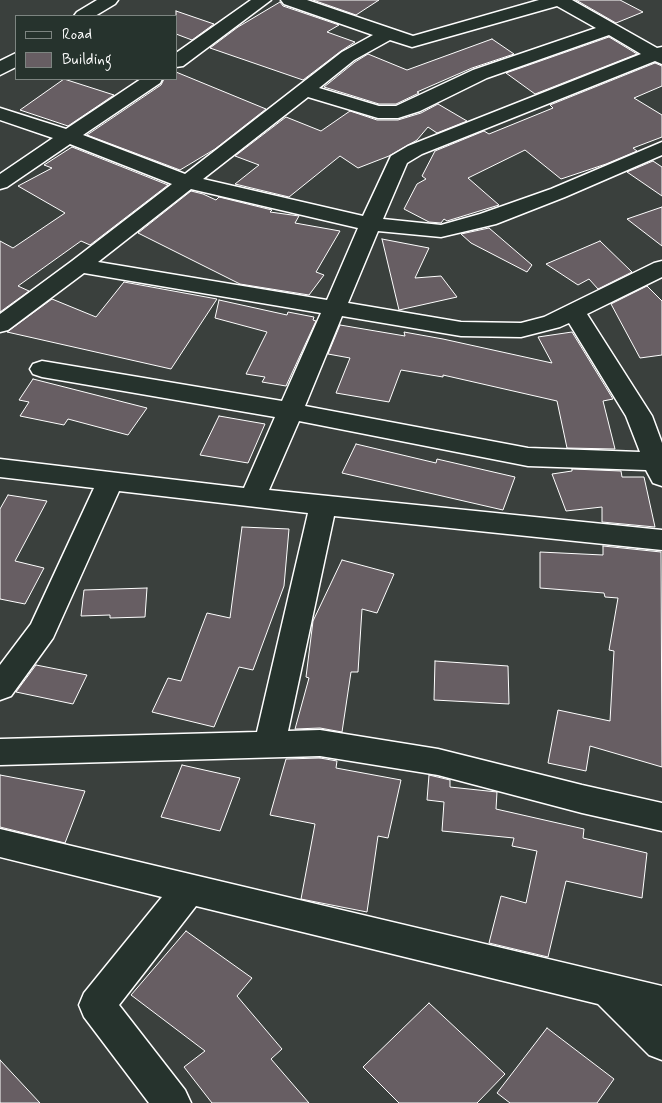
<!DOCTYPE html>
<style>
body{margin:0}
#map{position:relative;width:662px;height:1103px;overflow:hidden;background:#3a403d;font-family:Mynerve,sans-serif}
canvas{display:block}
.legend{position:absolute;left:15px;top:15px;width:162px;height:65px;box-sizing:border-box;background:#26332d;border:1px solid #7d8581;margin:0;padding:6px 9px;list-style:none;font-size:15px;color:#fff}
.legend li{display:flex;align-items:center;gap:10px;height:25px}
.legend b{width:25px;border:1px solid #7d8581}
</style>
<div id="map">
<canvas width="662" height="1103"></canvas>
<ul class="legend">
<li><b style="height:6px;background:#26332d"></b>Road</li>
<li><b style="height:14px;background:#675e63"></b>Building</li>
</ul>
</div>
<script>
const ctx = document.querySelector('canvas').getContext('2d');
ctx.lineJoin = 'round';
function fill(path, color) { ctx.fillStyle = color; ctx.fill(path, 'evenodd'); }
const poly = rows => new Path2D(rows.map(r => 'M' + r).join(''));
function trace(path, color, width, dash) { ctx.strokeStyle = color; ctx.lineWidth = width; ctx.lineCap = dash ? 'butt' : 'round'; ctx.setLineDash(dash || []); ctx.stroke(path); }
const building = poly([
 [313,0,379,0,356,15,313,0],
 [576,0,620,0,643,12,616,23,576,0],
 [280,2,283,6,339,25,327,32,355,42,341,51,303,80,210,48,238,27,280,2],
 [176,11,214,24,192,40,176,34,176,11],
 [609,37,637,54,535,94,506,73,609,37],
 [492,39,514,54,472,68,417,92,419,93,396,104,379,104,324,87,355,62,368,54,407,70,492,39],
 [655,63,662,66,662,86,634,98,662,115,662,137,633,148,637,151,606,164,561,179,525,150,468,178,499,205,447,221,444,219,441,223,429,222,404,209,417,184,426,179,422,176,435,151,484,131,489,134,553,108,550,105,655,63],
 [176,72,266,109,215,149,180,170,87,135,161,85,164,79,176,79,176,72],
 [64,79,114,95,68,126,20,110,64,79],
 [438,104,467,121,437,133,428,127,417,140,389,156,358,168,340,156,289,197,235,184,259,165,235,156,286,117,321,131,350,111,377,120,398,120,421,113,438,104],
 [72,147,168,185,90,245,81,241,18,286,29,291,0,312,0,241,13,248,65,213,18,186,52,168,44,165,72,147],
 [653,161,662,167,662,196,627,172,653,161],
 [191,191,203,194,216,200,219,197,272,210,270,212,299,216,295,223,340,231,316,272,324,275,309,295,240,284,138,233,191,191],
 [662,207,662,246,627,219,662,207],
 [489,228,532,265,527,272,471,243,461,234,489,228],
 [382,239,429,248,415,278,441,276,457,297,399,310,382,239],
 [600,241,632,272,598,289,589,279,578,285,546,264,600,241],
 [124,282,217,299,171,369,7,332,52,299,96,317,124,282],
 [647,286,662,301,662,355,640,358,611,304,647,286],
 [219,300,287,315,288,312,314,317,313,320,316,321,286,386,262,382,265,377,246,374,267,332,215,318,219,300],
 [340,325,405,336,404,332,443,339,552,363,538,337,572,332,613,399,603,401,615,449,567,448,557,401,443,375,443,377,401,370,389,402,336,393,350,358,328,354,340,325],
 [33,379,147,408,128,435,68,419,64,425,20,416,29,402,19,400,33,379],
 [219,416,265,424,248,463,200,455,219,416],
 [356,444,436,463,437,459,515,477,503,510,342,473,356,444],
 [572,469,621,471,622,477,644,477,655,527,602,522,602,507,566,511,552,474,572,471,572,469],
 [8,495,47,501,15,561,44,568,25,604,0,599,0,509,8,495],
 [242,527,289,529,284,586,253,670,239,667,214,727,152,712,168,678,181,681,207,613,230,618,242,527],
 [603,546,661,552,662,767,590,746,586,771,548,763,558,710,610,721,614,651,609,650,618,598,605,597,604,593,540,588,540,552,603,555,603,546],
 [342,560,394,574,377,613,362,609,358,672,351,672,342,732,320,728,295,729,309,678,306,677,313,621,342,560],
 [147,588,145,617,110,618,110,615,81,616,84,590,147,588],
 [435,661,508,666,509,704,434,700,435,661],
 [36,665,87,675,73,704,16,692,36,665],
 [320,758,337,761,336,768,401,780,388,838,378,836,367,912,301,899,315,824,270,815,286,759,320,758],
 [182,765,240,778,220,831,161,817,182,765],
 [0,775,85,791,65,843,0,827,0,775],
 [429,775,450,780,450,787,497,792,496,809,584,829,583,838,647,853,642,898,566,881,548,957,489,943,501,896,526,903,537,851,512,846,514,838,442,831,444,802,427,800,429,775],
 [186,931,252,978,237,996,282,1049,271,1059,309,1103,212,1103,184,1067,205,1051,131,995,186,931],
 [429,1003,505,1074,477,1103,399,1103,363,1067,429,1003],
 [547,1028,614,1079,597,1103,510,1103,497,1093,547,1028],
 [0,1060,40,1103,0,1103,0,1060]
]);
const street = poly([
 [97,0,118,0,115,4,95,16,74,16,77,12,97,0],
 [251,0,271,0,183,66,176,67,176,53,251,0],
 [281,0,307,0,413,36,539,0,572,0,657,48,662,47,662,64,655,61,422,154,407,163,383,219,441,225,480,214,551,189,662,142,662,155,565,197,496,224,441,237,378,231,348,303,461,322,521,323,544,317,654,263,662,261,662,277,587,314,652,416,662,443,662,486,653,483,646,470,528,466,299,421,269,490,662,530,662,550,334,516,288,731,320,730,438,749,582,785,662,803,662,831,582,813,438,775,320,756,0,765,0,739,257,732,308,513,119,491,53,638,11,696,0,700,0,665,31,624,94,488,0,477,0,459,244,488,275,417,42,377,33,374,30,369,33,364,42,361,282,401,321,313,84,273,8,330,0,332,0,314,72,261,172,184,70,144,7,187,0,189,0,174,53,138,0,120,0,108,66,129,141,79,162,79,160,83,83,135,185,174,342,52,373,35,284,4,281,0],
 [557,6,596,28,473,70,396,106,379,106,319,88,354,60,390,40,412,47,557,6],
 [609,35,641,54,408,146,391,156,363,216,203,179,308,97,378,118,398,118,420,111,487,78,609,35],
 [191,189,358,228,327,300,98,262,191,189],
 [342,316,461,336,521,337,560,327,569,323,626,416,640,452,528,448,305,406,342,316],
 [16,53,16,67,0,75,0,61,16,53],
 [0,829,662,986,662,1060,649,1055,598,1004,196,906,119,1005,185,1090,191,1103,149,1103,84,1017,79,1005,84,993,162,897,0,857,0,829]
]);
fill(building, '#675e63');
trace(building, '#fff', 1);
trace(street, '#fff', 3);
fill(street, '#26332d');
</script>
